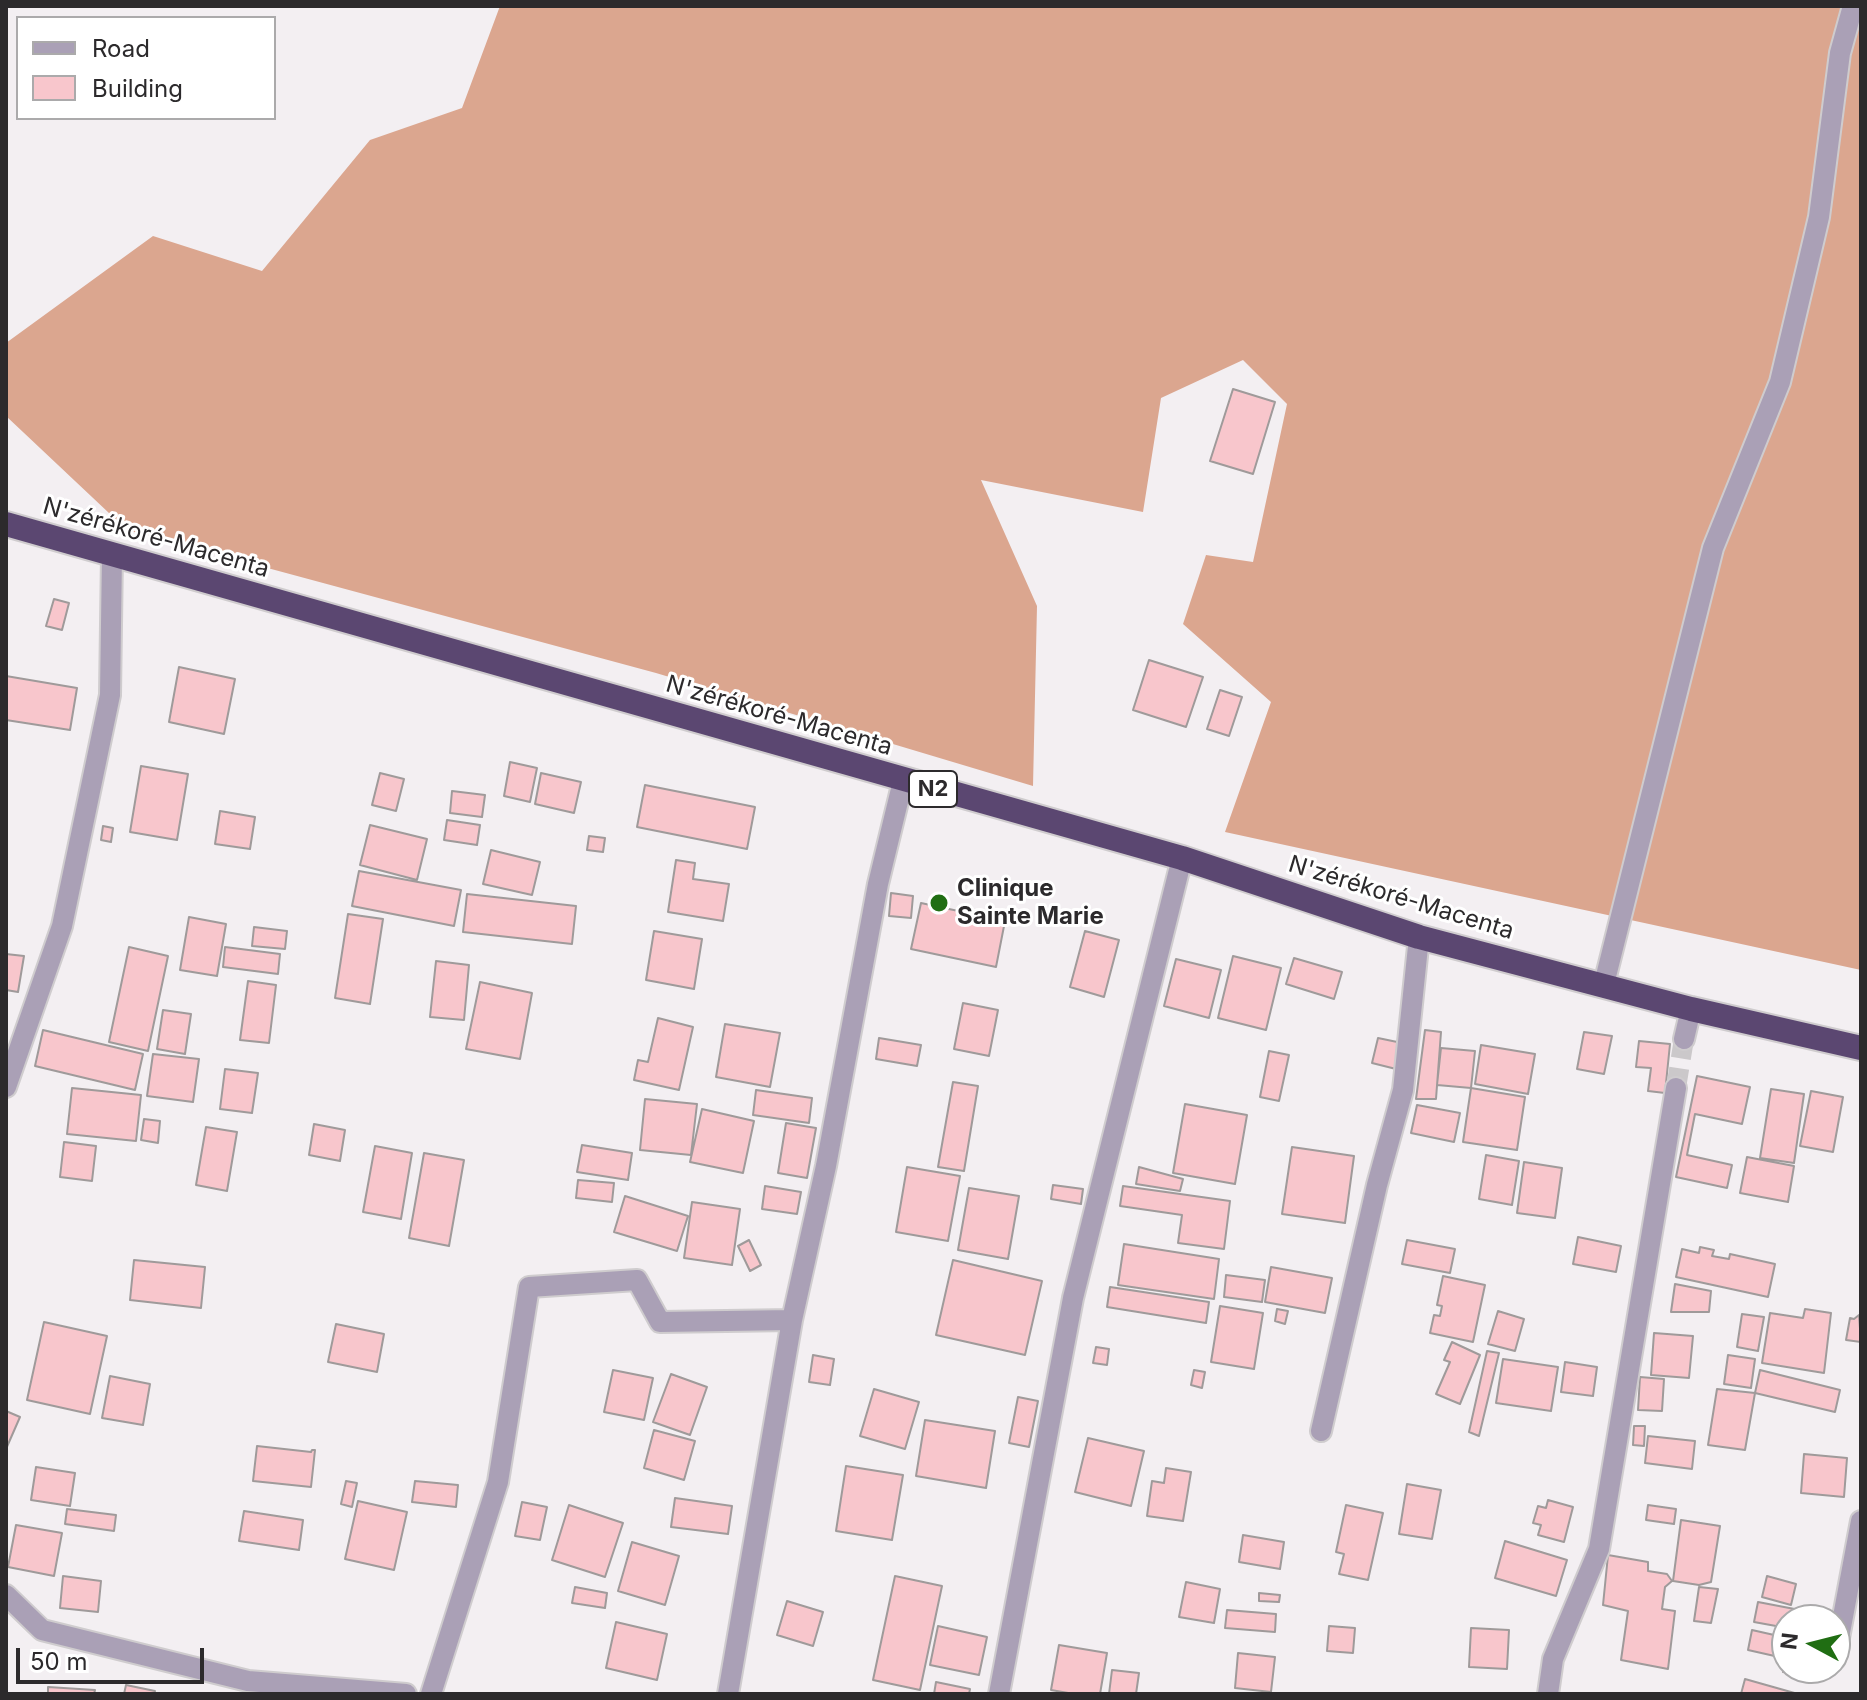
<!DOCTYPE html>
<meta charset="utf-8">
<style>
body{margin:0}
#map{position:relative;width:1867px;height:1700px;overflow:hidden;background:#f3eff2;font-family:Inter,sans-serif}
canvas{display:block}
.frame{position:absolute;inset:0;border:8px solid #2c2a2c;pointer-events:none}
.legend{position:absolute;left:16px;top:16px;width:260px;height:104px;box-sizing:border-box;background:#fff;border:2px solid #abaaab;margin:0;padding:10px 14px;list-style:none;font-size:24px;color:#2c2a2c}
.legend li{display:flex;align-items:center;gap:16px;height:40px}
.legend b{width:40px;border:2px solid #abaaab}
.north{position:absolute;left:1771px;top:1604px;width:80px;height:80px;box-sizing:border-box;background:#fff;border:2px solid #abaaab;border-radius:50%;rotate:277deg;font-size:22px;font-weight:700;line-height:32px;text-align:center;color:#2c2a2c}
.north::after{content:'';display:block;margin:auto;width:28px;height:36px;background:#206e13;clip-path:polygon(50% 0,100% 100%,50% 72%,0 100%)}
.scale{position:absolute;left:16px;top:1648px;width:188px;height:36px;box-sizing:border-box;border:4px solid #2c2a2c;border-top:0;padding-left:10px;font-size:24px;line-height:28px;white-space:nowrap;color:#2c2a2c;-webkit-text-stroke:6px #fff;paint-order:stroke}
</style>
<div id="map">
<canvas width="1867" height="1700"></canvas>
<div class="frame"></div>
<ul class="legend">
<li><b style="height:10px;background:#aaa0b6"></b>Road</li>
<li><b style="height:22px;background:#f8c6cc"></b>Building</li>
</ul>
<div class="north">N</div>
<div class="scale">50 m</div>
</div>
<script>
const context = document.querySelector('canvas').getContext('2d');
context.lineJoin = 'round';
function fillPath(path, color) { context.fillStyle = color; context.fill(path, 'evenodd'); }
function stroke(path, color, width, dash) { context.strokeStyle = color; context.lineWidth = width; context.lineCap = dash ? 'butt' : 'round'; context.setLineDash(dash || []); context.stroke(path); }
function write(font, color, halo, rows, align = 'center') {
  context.font = font + ' Inter,sans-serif'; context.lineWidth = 6; context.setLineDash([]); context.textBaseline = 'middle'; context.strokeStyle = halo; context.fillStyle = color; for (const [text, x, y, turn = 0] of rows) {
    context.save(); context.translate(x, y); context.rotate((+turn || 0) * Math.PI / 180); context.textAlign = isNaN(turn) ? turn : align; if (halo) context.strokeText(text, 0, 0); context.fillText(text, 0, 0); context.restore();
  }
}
fillPath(new Path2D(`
 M500,6h1361v964l-636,-138 46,-130 -88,-78 23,-69 47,7 34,-158 -44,-44 -82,38 -18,114 -162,-32 56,126 -4,180 -377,-113 -529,-143 -121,-114v-73l147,-107 109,35 108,-131 92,-32z`), '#dba68f');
const building = new Path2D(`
 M1233,389l42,13 -22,72 -43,-13z
 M54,599l15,4 -7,27 -16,-4z
 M1149,660l54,17 -17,50 -53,-17z
 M179,667l56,12 -11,55 -55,-12z
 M6,676l71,12 -7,42 -64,-10z
 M1220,690l22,7 -13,39 -22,-7z
 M510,762l27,6 -7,34 -26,-6z
 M141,766l47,8 -11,66 -47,-8z
 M380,773l24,6 -8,32 -24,-6z
 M541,773l40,9 -7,31 -39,-9z
 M645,785l110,22 -8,42 -110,-22z
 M452,791l33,4 -3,22 -32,-4z
 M220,811l35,6 -5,32 -35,-5z
 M447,820l33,5 -3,20 -33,-5z
 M370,825l57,14 -10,41 -57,-15z
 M103,826l10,2 -2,14 -10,-2z
 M589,836l16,2 -2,14 -16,-2z
 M491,850l49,12 -8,33 -49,-11z
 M676,860l19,3 -2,16 36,5 -6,37 -55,-9z
 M359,871l102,19 -7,36 -102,-20z
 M891,893l22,3 -2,22 -22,-2z
 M467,894l109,12 -4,38 -109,-12z
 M921,903l84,18 -9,46 -85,-18z
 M348,914l35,5 -13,85 -35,-6z
 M189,917l37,7 -9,52 -37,-6z
 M254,927l33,4 -2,18 -33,-3z
 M654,931l48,8 -8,50 -48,-9z
 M1085,931l34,9 -15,57 -34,-10z
 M129,947l39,9 -20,95 -39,-9z
 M225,947l55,7 -2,20 -55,-7z
 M6,954l18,2 -6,36 -12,-2z
 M1233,956l48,12 -15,62 -48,-12z
 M1294,958l48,14 -8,27 -48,-15z
 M1176,959l45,11 -12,48 -45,-12z
 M436,961l33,4 -5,55 -34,-3z
 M248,981l28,4 -7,58 -29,-3z
 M480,982l52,11 -12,66 -54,-10z
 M963,1003l35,7 -9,46 -35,-7z
 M163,1010l28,4 -6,40 -28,-5z
 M658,1018l35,9 -14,63 -45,-10 4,-20 10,2z
 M725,1024l55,9 -10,54 -54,-10z
 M43,1030l100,24 -8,36 -100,-24z
 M1425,1030l16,2 -5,67h-20z
 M1584,1032l28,4 -8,38 -27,-5z
 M879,1038l42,7 -4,21 -41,-7z
 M1378,1038l24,5 -6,26 -24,-6z
 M1639,1041l31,3 -5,49 -17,-2 3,-23 -15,-1z
 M1481,1045l54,9 -7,40 -53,-10z
 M1441,1048l34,3 -4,37 -34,-3z
 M1269,1051l20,4 -10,46 -19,-4z
 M153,1054l46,5 -6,43 -46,-6z
 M225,1069l33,4 -6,40 -32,-4z
 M1697,1076l53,11 -8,37 -47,-10 -8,41 45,10 -5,23 -51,-11z
 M953,1082l25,4 -14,85 -26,-4z
 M72,1088l69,7 -5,46 -69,-7z
 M1471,1088l54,9 -8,53 -54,-8z
 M1771,1089l33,5 -10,69 -34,-5z
 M756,1090l56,8 -3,25 -56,-8z
 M1811,1091l32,6 -10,55 -33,-6z
 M645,1099l52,5 -6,51 -51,-5z
 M1185,1104l62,11 -12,69 -62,-11z
 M1417,1105l43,8 -6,29 -43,-9z
 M702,1109l52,12 -11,52 -53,-11z
 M144,1119l16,2 -2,22 -17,-3z
 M786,1123l30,5 -9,50 -29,-5z
 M314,1124l31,6 -5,31 -31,-6z
 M206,1127l31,5 -10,59 -31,-6z
 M64,1142l32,4 -4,35 -32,-4z
 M582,1145l50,8 -4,27 -51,-8z
 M375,1146l37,7 -11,66 -38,-7z
 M1292,1147l62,9 -9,67 -63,-9z
 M424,1153l40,7 -15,86 -40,-8z
 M1486,1155l33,6 -7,44 -33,-6z
 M1747,1157l47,9 -6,36 -48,-9z
 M1524,1162l38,6 -7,50 -38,-5z
 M907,1167l53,9 -12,65 -52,-9z
 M1139,1167l44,12 -3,12 -44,-7z
 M578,1180l36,3 -2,19 -36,-4z
 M1053,1185l30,4 -2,15 -30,-5z
 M765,1186l36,6 -4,22 -35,-5z
 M1123,1186l107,15 -6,48 -46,-6 4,-28 -62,-9z
 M969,1188l50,8 -11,63 -50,-9z
 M625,1196l63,20 -11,35 -63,-19z
 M692,1202l48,7 -8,56 -48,-7z
 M1578,1237l43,9 -5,26 -43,-8z
 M749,1240l12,25 -11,6 -12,-25z
 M1407,1240l48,9 -5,24 -48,-9z
 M1124,1244l95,15 -5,40 -96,-14z
 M1700,1247l14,3 -2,6 17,3 1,-5 45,10 -7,33 -92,-20 6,-28 17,4z
 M134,1260l71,7 -4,41 -71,-8z
 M953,1260l89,21 -17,74 -89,-20z
 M1271,1267l61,11 -7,35 -60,-11z
 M1226,1275l39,5 -3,22 -38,-5z
 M1443,1276l42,9 -12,57 -43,-9 4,-18 6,1 2,-10 -5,-1z
 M1675,1284l36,7 -2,21h-38z
 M1110,1287l99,15 -3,21 -99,-16z
 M1220,1306l43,7 -9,56 -43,-7z
 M1277,1309l11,2 -3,13 -10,-3z
 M1805,1309l26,4 -7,60 -62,-10 8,-50 33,5z
 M1498,1311l26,8 -9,32 -27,-7z
 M1742,1314l22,3 -6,34 -21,-4z
 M1859,1315l2,27 -15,-2 4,-22 4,1z
 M44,1322l63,14 -17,78 -63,-14z
 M336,1324l48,10 -7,38 -49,-10z
 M1654,1333l39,3 -4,42 -38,-3z
 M1452,1342l28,13 -20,49 -24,-10 14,-32 -6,-2z
 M1096,1347l13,2 -2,16 -14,-2z
 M1487,1351l12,2 -20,83 -10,-4z
 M813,1355l21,4 -4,26 -21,-3z
 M1728,1355l27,4 -4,29 -27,-4z
 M1503,1359l55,8 -7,44 -55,-8z
 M1565,1362l32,5 -4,29 -32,-4z
 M613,1370l40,8 -9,42 -40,-8z
 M1194,1370l11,2 -3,16 -11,-3z
 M1760,1370l80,20 -5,22 -80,-19z
 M671,1374l36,13 -17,48 -37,-13z
 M110,1376l40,8 -7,41 -41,-7z
 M1640,1377l24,2 -2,32 -24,-1z
 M874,1389l45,13 -14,47 -45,-13z
 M1717,1389l38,4 -10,57 -37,-5z
 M1018,1397l20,4 -9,46 -20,-4z
 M6,1411l14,6 -14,32z
 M925,1420l70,11 -9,57 -70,-12z
 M1634,1426h11l-1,20 -11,-1z
 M654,1430l41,11 -11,39 -40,-12z
 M1648,1436l47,5 -3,28 -47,-6z
 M1088,1438l56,13 -13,55 -56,-14z
 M257,1446l54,6 1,-2h3l-4,37 -58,-6z
 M1804,1454l43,4 -3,39 -43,-4z
 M846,1466l57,9 -11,65 -56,-9z
 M36,1467l39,6 -5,33 -39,-6z
 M1166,1468l25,4 -8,49 -36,-5 5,-35 12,2z
 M346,1481l11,2 -5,24 -11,-3z
 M415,1481l43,4 -2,22 -44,-5z
 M1407,1484l34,6 -9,49 -33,-5z
 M675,1498l57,8 -4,28 -57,-7z
 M1548,1500l25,7 -9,35 -26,-7 3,-10 -8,-2 5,-17 8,2z
 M358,1501l49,11 -13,58 -49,-11z
 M522,1502l25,5 -7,33 -25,-4z
 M569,1505l54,18 -18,54 -53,-17z
 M1346,1505l37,8 -15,67 -29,-6 5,-20 -8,-2z
 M1648,1505l28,4 -2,15 -28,-4z
 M67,1509l49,6 -2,16 -49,-7z
 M244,1511l59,9 -4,30 -60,-9z
 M1681,1520l39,6 -9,56 -12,3 -26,-4z
 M16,1525l46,8 -8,43 -46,-9z
 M1243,1535l41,7 -4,27 -41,-7z
 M1505,1541l62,19 -11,36 -61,-18z
 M632,1542l47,14 -14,49 -47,-14z
 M1608,1555l40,7v9l19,3 5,7 -7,6 -3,22 13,2 -7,58 -47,-9 7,-49 -25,-6z
 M63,1576l38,5 -3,31 -38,-4z
 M895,1576l47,10 -22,104 -47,-10z
 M1767,1576l29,8 -5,21 -29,-8z
 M1186,1582l34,7 -6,34 -35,-6z
 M575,1587l32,6 -2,15 -33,-5z
 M1699,1587l19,2 -7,34 -17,-2z
 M1259,1593l21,2 -1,7 -20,-1z
 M787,1601l36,11 -10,34 -36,-11z
 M1758,1602l47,9 -2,9h-16v8l-33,-6z
 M1227,1610l49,4 -1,18 -50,-4z
 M616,1622l51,12 -10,46 -51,-12z
 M938,1626l49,11 -8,38 -49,-10z
 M1329,1626l26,2 -2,25 -26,-2z
 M1471,1628l38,2 -2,39 -38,-2z
 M1752,1630l31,7 -4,20 -31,-7z
 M1787,1640v28h35l-1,9 -38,-5z
 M1059,1645l48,8 -7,41h-26l-23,-4z
 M1238,1653l37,4 -4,35 -36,-4z
 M1112,1670l27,3 -3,21h-27z
 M1745,1679l53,15h-57z
 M936,1682l34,7 -1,5h-35z
 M126,1685l29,6 -1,3h-30z
 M48,1687l47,3 -1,4h-46z`);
fillPath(building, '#f8c6cc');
stroke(building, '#9f9a9a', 2);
stroke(new Path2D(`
 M1676,1088l8,-49`), '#cbc8ca', 20, [20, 10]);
const street = new Path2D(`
 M1604,984l109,-436 67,-166 39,-165 21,-164 13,-47
 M1684,1039l7,-30
 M6,1087l56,-161 48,-231 2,-141
 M1321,1431l56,-246 26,-95 16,-153
 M6,1595l36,35 206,51 158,13
 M1835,1659l26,-138
 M431,1694l67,-212 31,-195 108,-7 23,42 132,-2
 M728,1694l64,-374 34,-154 52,-282 25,-103
 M999,1694l74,-396 109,-440
 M1548,1694l5,-35 46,-110 77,-461`);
const highway = new Path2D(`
 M6,524l1176,334 237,79 272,72 170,39`);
stroke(street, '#cfccce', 24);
stroke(highway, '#cfccce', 28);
stroke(street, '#aaa0b6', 20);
stroke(highway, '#5b4771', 24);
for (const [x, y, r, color] of [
 [939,903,10,"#206e13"]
]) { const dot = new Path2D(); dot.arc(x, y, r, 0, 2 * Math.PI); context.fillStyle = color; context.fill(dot); stroke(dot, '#fff', 3); }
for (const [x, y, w] of [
 [933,789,48]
]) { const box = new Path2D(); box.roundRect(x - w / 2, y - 18, w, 36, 6); context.fillStyle = '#fff'; context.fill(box); stroke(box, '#2c2a2c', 2); }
write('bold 22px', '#2c2a2c', null, [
 ["N2",933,789]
]);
write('24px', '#2c2a2c', '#fff', [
 ["N'zérékoré-Macenta",156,538,16],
 ["N'zérékoré-Macenta",779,716,16],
 ["N'zérékoré-Macenta",1401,898,17]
]);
write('bold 24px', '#2c2a2c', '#fff', [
 ["Clinique",957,889],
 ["Sainte Marie",957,917]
], 'left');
</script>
